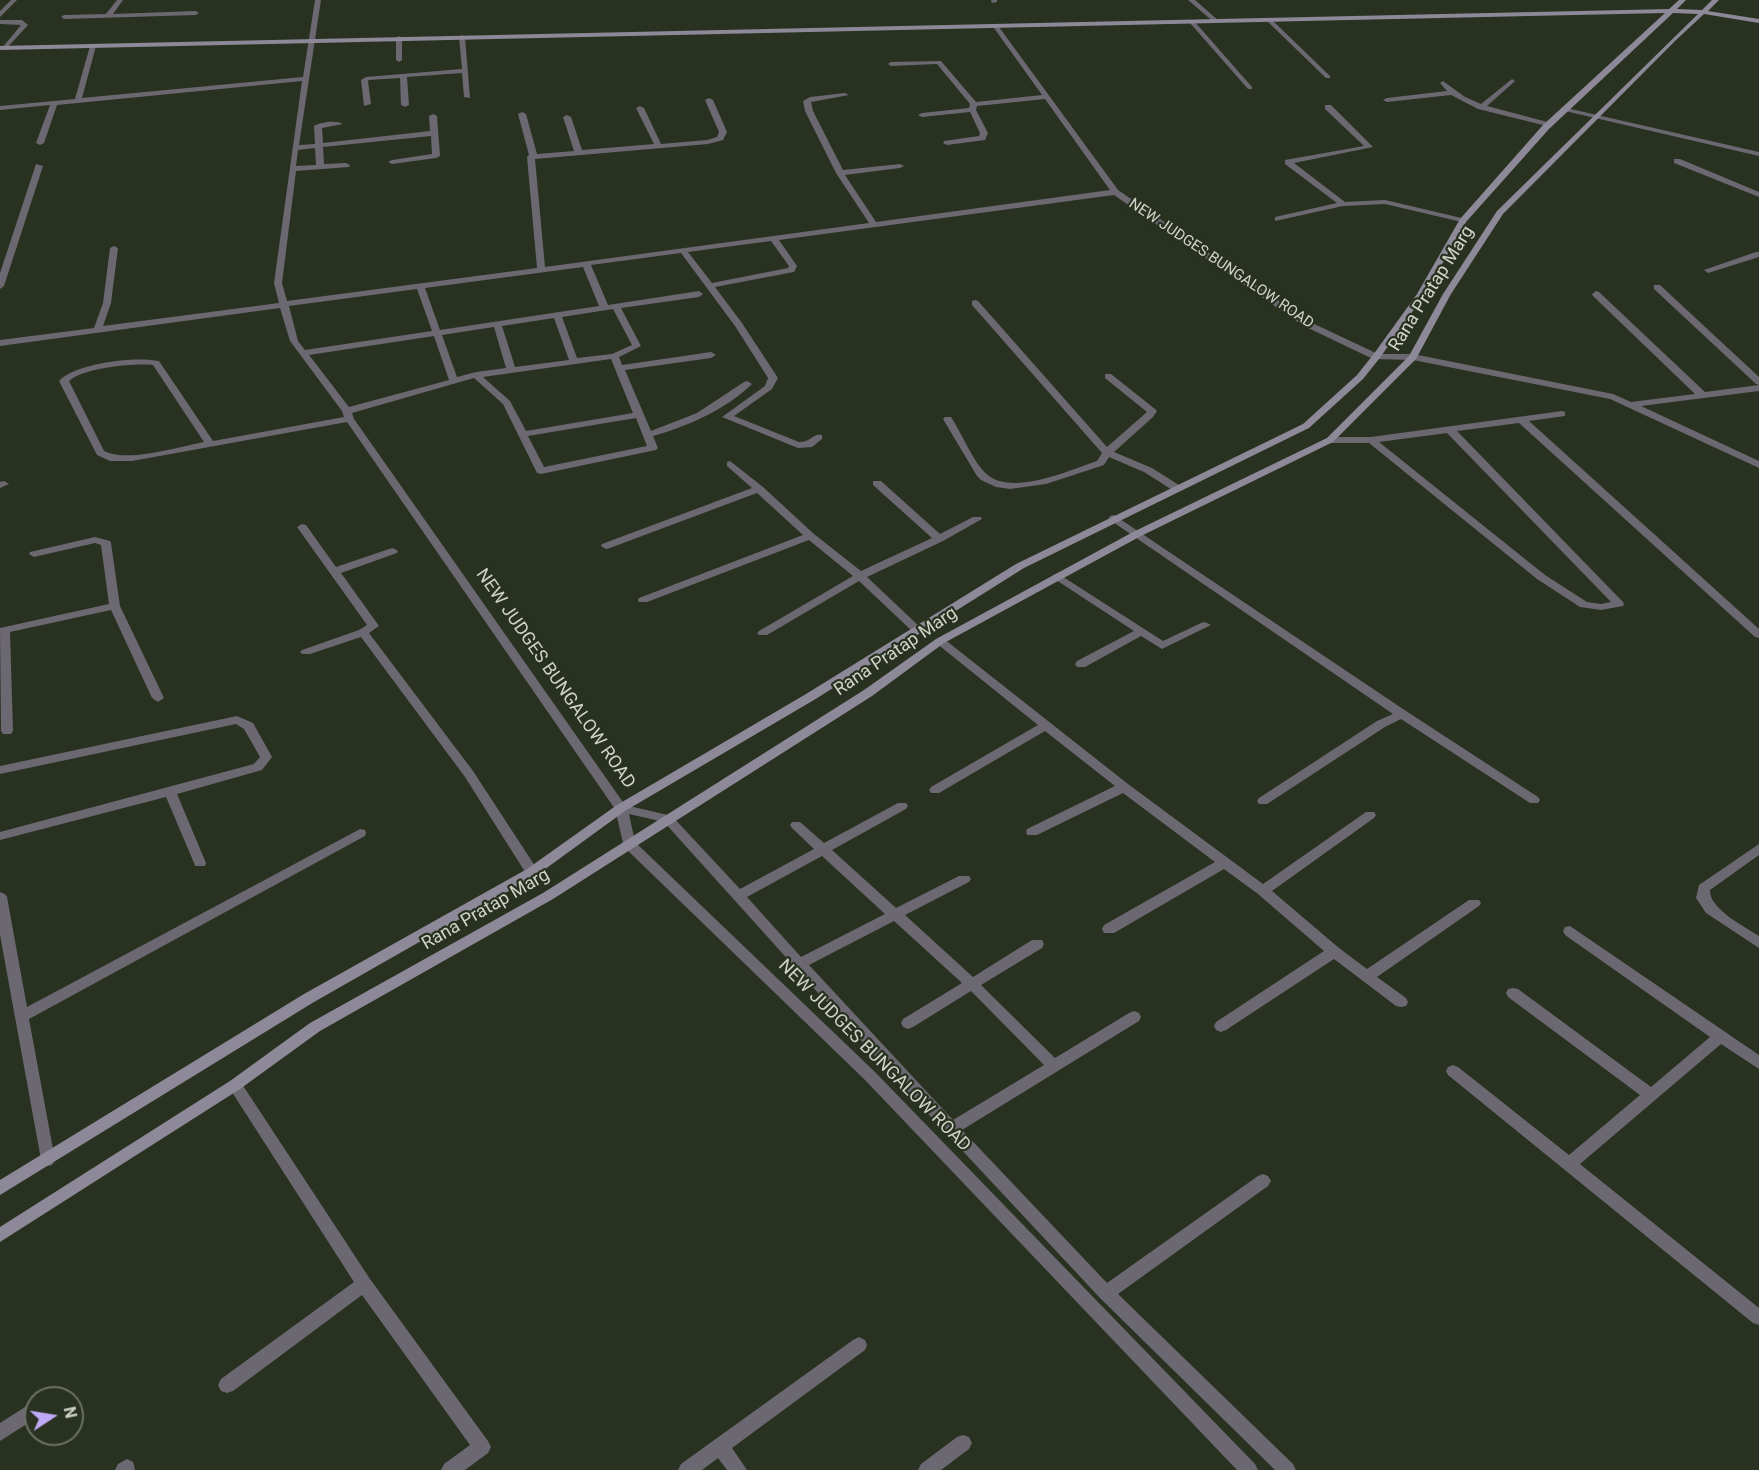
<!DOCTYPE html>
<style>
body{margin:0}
#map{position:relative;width:1759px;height:1470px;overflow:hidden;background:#293120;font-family:Roboto,sans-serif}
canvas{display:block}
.north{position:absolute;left:24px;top:1386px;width:60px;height:60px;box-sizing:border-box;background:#293120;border:2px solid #6b7264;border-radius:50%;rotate:78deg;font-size:16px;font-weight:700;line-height:24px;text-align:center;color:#cfd4c9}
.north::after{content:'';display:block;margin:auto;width:21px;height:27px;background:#bfa8f4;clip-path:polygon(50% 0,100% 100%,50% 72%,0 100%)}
</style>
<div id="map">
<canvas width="1759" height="1470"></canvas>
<div class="north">N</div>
</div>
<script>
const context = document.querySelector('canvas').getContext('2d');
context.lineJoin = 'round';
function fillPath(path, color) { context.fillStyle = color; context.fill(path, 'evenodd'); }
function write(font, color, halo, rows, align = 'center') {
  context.font = font + ' Roboto,sans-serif'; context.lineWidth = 4.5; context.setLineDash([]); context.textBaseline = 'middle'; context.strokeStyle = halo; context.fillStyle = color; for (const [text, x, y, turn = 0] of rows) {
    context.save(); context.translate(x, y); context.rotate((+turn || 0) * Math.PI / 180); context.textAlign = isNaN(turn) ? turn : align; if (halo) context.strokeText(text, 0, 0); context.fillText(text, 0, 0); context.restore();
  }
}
fillPath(new Path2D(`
 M11,0h6l-17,17v-6z
 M117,0h6l-10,14 83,-3 3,2 -3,2 -132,4 -3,-2 3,-2 42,-1z
 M315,0h6l-22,145 16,-1 -1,-18c7,-4 22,-6 29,-2l-21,4 1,15 107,-12 -1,-15 4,-2 4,2 3,40 -4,2 -44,6 -4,-2 4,-2 40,-6 -1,-18 -108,11 1,17 22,-1 4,2 -1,2 -53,4 -14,112 5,18 250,-33 -10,-111 2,-2 -11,-41 4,-2 4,2 11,40 37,-3 -11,-34 4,-2 4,2 11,33 72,-6 -18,-36 4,-2 4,2 17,36 46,-4 10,-3 2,-5 -14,-32 4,-2 4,2 14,32 -4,8 -15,4 -173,15 10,108 324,-44 -33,-50 -31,-62 -2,-10 7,-4 35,-4 4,2 -38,7 2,9 30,59 57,-6 4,2 -4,2 -55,7 31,47 234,-32 -65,-91 -68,7 -1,4 12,23 -3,7 -38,5 -4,-2 1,-2 35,-5 1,-3 -10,-21 -48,5 -4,-2 4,-2 47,-5 1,-4 -33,-40 -46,2 -3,-2 3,-2 50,-1 35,41 66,-7 -48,-67 3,-2 2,1 119,163 190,131 70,33h35l200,40 18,8 64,-8 -102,-98 -1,-2 4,-3 3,1 106,100 54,-7v6l-118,15 118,55v7l-149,-69 -197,-39 -40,-1 -71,-34 -188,-130 -335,45 18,26 -3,6 -79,15 27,36 36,55 -6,11 -38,27 65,26c12,0 14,-9 23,-7v4l-10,8 -14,1 -76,-31 43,-31 3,-8 -33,-52 -54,-73 -90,12 17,40 91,-14 4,3 -4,3 -78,11 20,38 -22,11 3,8 89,-13 5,3 -5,3 -86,12 26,61 46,-18 47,-31 3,-1 5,3c-25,25 -66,43 -99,52l5,12 -2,2 -115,24 -4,-1 -34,-69 -29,-26 -122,35 2,6 271,386 47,11 68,73 74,-40 -22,-21 -2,-3 2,-3h8l24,21 74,-40h8l2,3 -2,3 -74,41 64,58 63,-32h10l2,3 -2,3 -64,33 68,62 59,-37h10l2,4 -2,4 -61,37 74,73 74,-45 5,-2 5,2 2,4 -2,4 -177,109 145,153 151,-107 5,-2 5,2 3,5 -3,5 -150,108 175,170 3,6h-21l-175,-172 -198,-212 -238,-264 -35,-8 6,28 240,230 380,392 3,6h-21l-372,-390 -241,-233 -9,-38 -268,-387 -215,39h-22l-13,-6 -38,-74c16,-18 77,-25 100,-20l54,80 131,-24 -2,-6 -52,-70 -10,-33 -280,38v-6l94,-12 9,-25 7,-55 4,-2 4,2 -7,55 -8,23 176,-23 -5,-20 28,-202 -245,24 -13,38 -4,2 -4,-2 14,-38 -50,5v-4l75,-7 15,-53 3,-2 3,2 -14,52 221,-21zM315,148l1,17 -20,1 2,-16zM771,241l18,25 -1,2 -76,15 -24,-31zM583,267l16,39 -159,24 -15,-42zM417,289l15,42 -127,19 -7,-9 -9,-35zM613,309l19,36 -20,9 -35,4 -15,-41zM554,318l15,42 -54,7 -13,-41zM494,327l12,41 -30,4 -19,5 -15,-42zM434,336l15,44 -100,27 -40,-52zM611,359l22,54 -107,18 -16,-30 -27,-24zM153,365l51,77c-26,5 -77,21 -100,9l-35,-70c14,-13 65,-18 84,-16zM636,418l11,28 -103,21 -16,-31zM822,856l63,58 -84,43 -54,-60zM894,921l68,62 -59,36 -2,4 2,4 5,2 5,-2 58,-36 73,74 -91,55 -144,-155z
 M991,0h6v2l-5,1z
 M1188,0h7l24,21v2h-4z
 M1267,19h4l59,57v2h-4l-59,-57z
 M0,20h22l6,5 -23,25 -3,-2 19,-23 -21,-1z
 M1190,21h4l58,66v2h-4l-58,-66z
 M462,35l3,2 5,61 -6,-1 -2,-24 -55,4 2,28 -4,2 -4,-2 -1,-27 -31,2 -1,1 3,23 -7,2 -3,-26 5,-3 96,-8 -3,-32z
 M399,36l3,2v22l-3,2 -3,-2v-22z
 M1512,79l3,2 -1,1 -27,24 64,17v4l-73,-18 -27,-14 -64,7 -4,-2 4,-2 60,-7 -7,-8 3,-2 22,16 16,7z
 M1325,105h6l42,42 -79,16 51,39 40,-2 81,19v4l-81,-19 -42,2 -68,15v-4l62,-14 -52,-39v-4l79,-14 -39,-37z
 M1562,107l197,45v4l-194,-45h-3z
 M1674,159h6l79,33v5l-85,-34z
 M36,164l7,2 -39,120 -4,3v-16z
 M1756,252h3v5l-51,16 -4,-3z
 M1654,285h6l99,92v8l-3,-1 -102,-95z
 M975,300l3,1 129,146 40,-35 -42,-34v-4h6l44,35 2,2 -4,6 -39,35 38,16 30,19v4h-8l-30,-19 -35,-15 -5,8 -58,19 -36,5 -14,-2 -15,-7 -4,-4 -34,-57 2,-2h6c11,16 23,48 38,59 26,19 81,-6 108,-15l5,-8 -130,-148v-4z
 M1562,411l3,1v4l-36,5 230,208v9l-4,-1 -236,-214 -62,8 166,171 1,2 -1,2 -22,4 -21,-3 -43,-28 -168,-136h-39l-5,-3 5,-3h41zM1447,433l164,169 -10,2 -14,-2 -42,-27 -166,-133z
 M730,461l33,26 51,47 47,37 71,-33 -59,-53v-4h8l59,53 33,-17h8l1,2 -39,22 -76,36 53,50 2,2 -2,2h-8l-53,-50 -92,54h-8l-2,-2 2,-2 94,-55 -44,-36 -162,62h-8l-1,-2 1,-2 164,-63 -46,-42 -147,55 -4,1 -5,-3 1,-2 150,-56 -25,-22v-4z
 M4,481l5,3 -9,4v-6z
 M1114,515l292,196 132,86 2,3 -2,3h-8l-129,-84 -16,8 -118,77h-8l-2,-3 2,-3 118,-77 16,-7 -283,-194 -1,-2 1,-2z
 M302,524l4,1 30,42 53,-18 4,-1 5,3 -1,2 -56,20 38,53 -10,7 104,138 64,98 2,3 -2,3h-10l-62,-98 -104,-140 -51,17h-8l-2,-2 2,-2 57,-20 8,-5 -70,-98z
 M95,537l15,4 1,2 9,63 44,92 -6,4 -6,-4 -41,-88 -101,22 3,99 -2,3h-8l-2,-3 -1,-103 109,-24 -8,-59 -6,-2 -61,14 -5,-3 1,-2z
 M1057,573l106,68 38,-18 4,-1 6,3 -49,24 -21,-13 -56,31h-8l-2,-3 2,-3 57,-30 -81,-53 -1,-2z
 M940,638l4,1 184,145 135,100 103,-72h8l2,3 -2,3 -102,73 67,57 28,21 102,-69h10l2,3 -2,3 -102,71 29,21 2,4 -2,4 -5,1 -5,-1 -62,-47 -108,71 -5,2 -5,-2 -2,-4 2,-4 108,-71 -66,-57 -34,-25 -110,64h-10l-2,-4 2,-4 111,-63 -92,-69 -86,42h-10l-1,-3 1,-3 88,-43 -70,-55 -106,62h-8l-2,-3 2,-3 107,-62 -102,-82 -2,-2z
 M237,716l16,7 19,34 -10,13 -85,24 29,69 -1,3h-10l-1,-3 -28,-66 -166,43v-8l254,-68 6,-7 -16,-28 -8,-5 -236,50v-8z
 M360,829l5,1 1,3 -1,3 -336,183 26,141 -3,5 -5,1 -5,-1 -42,-230v-43l5,2 2,3 20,110z
 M1759,844v11l-49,35c-1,19 34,36 49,46v12l-53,-35 -10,-15 3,-13z
 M1570,926l189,129v14l-38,-25 -141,120 179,144v17l-6,-2 -305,-248 -2,-4 2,-4 5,-2 5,2 111,88 71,-60 -132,-98 -2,-4 2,-4 5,-1 5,1 133,98 59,-50 -145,-102 -2,-4 2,-4z
 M235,1079l5,2 130,198 118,162 3,6 -3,6 -23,17h-24l3,-6 26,-19 -108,-150 -129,96 -6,2 -6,-2 -3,-6 3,-6 133,-97 -124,-193 -2,-4 2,-4z
 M859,1337l6,3 2,5 -2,5 -133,98 15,22h-20l-9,-12 -16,12h-24l3,-6 172,-124z
 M36,1400v18l-36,23v-18z
 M963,1435l6,2 3,6 -3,6 -28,21h-23l3,-6 36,-27z
 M127,1459l6,3 2,8h-20l3,-6z`), '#6b6871');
fillPath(new Path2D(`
 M1679,0h7l-9,9 25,1 10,-10h7l-11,11 51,8v4l-55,-9 -29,27 -172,173 -52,80 -35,65 -83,83 -192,94 -197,107 -72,53 -319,203 -233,132 -80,58 -240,153v-15l230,-146 80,-58 233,-130 321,-203 72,-51 197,-107 194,-94 82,-82 34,-62 54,-83 201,-197 -25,-1 -124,116 -83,93 -41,72 -46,65 -16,20 -54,49 -285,140 -210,132 -189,111 -88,64 -223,127 -314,193v-15l304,-186 223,-125 90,-64 189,-111 210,-130 287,-140 54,-49 16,-20 44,-61 43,-75 83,-94 122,-112 -1665,37v-4l1669,-37z`), '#8d8998');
write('15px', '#cfd4c9', '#293120', [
 ["NEW JUDGES BUNGALOW ROAD",1221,264,34]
]);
write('18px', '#cfd4c9', '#293120', [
 ["Rana Pratap Marg",1432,289,-58],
 ["Rana Pratap Marg",896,652,-34],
 ["NEW JUDGES BUNGALOW ROAD",555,679,55],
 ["Rana Pratap Marg",486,910,-30],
 ["NEW JUDGES BUNGALOW ROAD",874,1056,45]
]);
</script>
